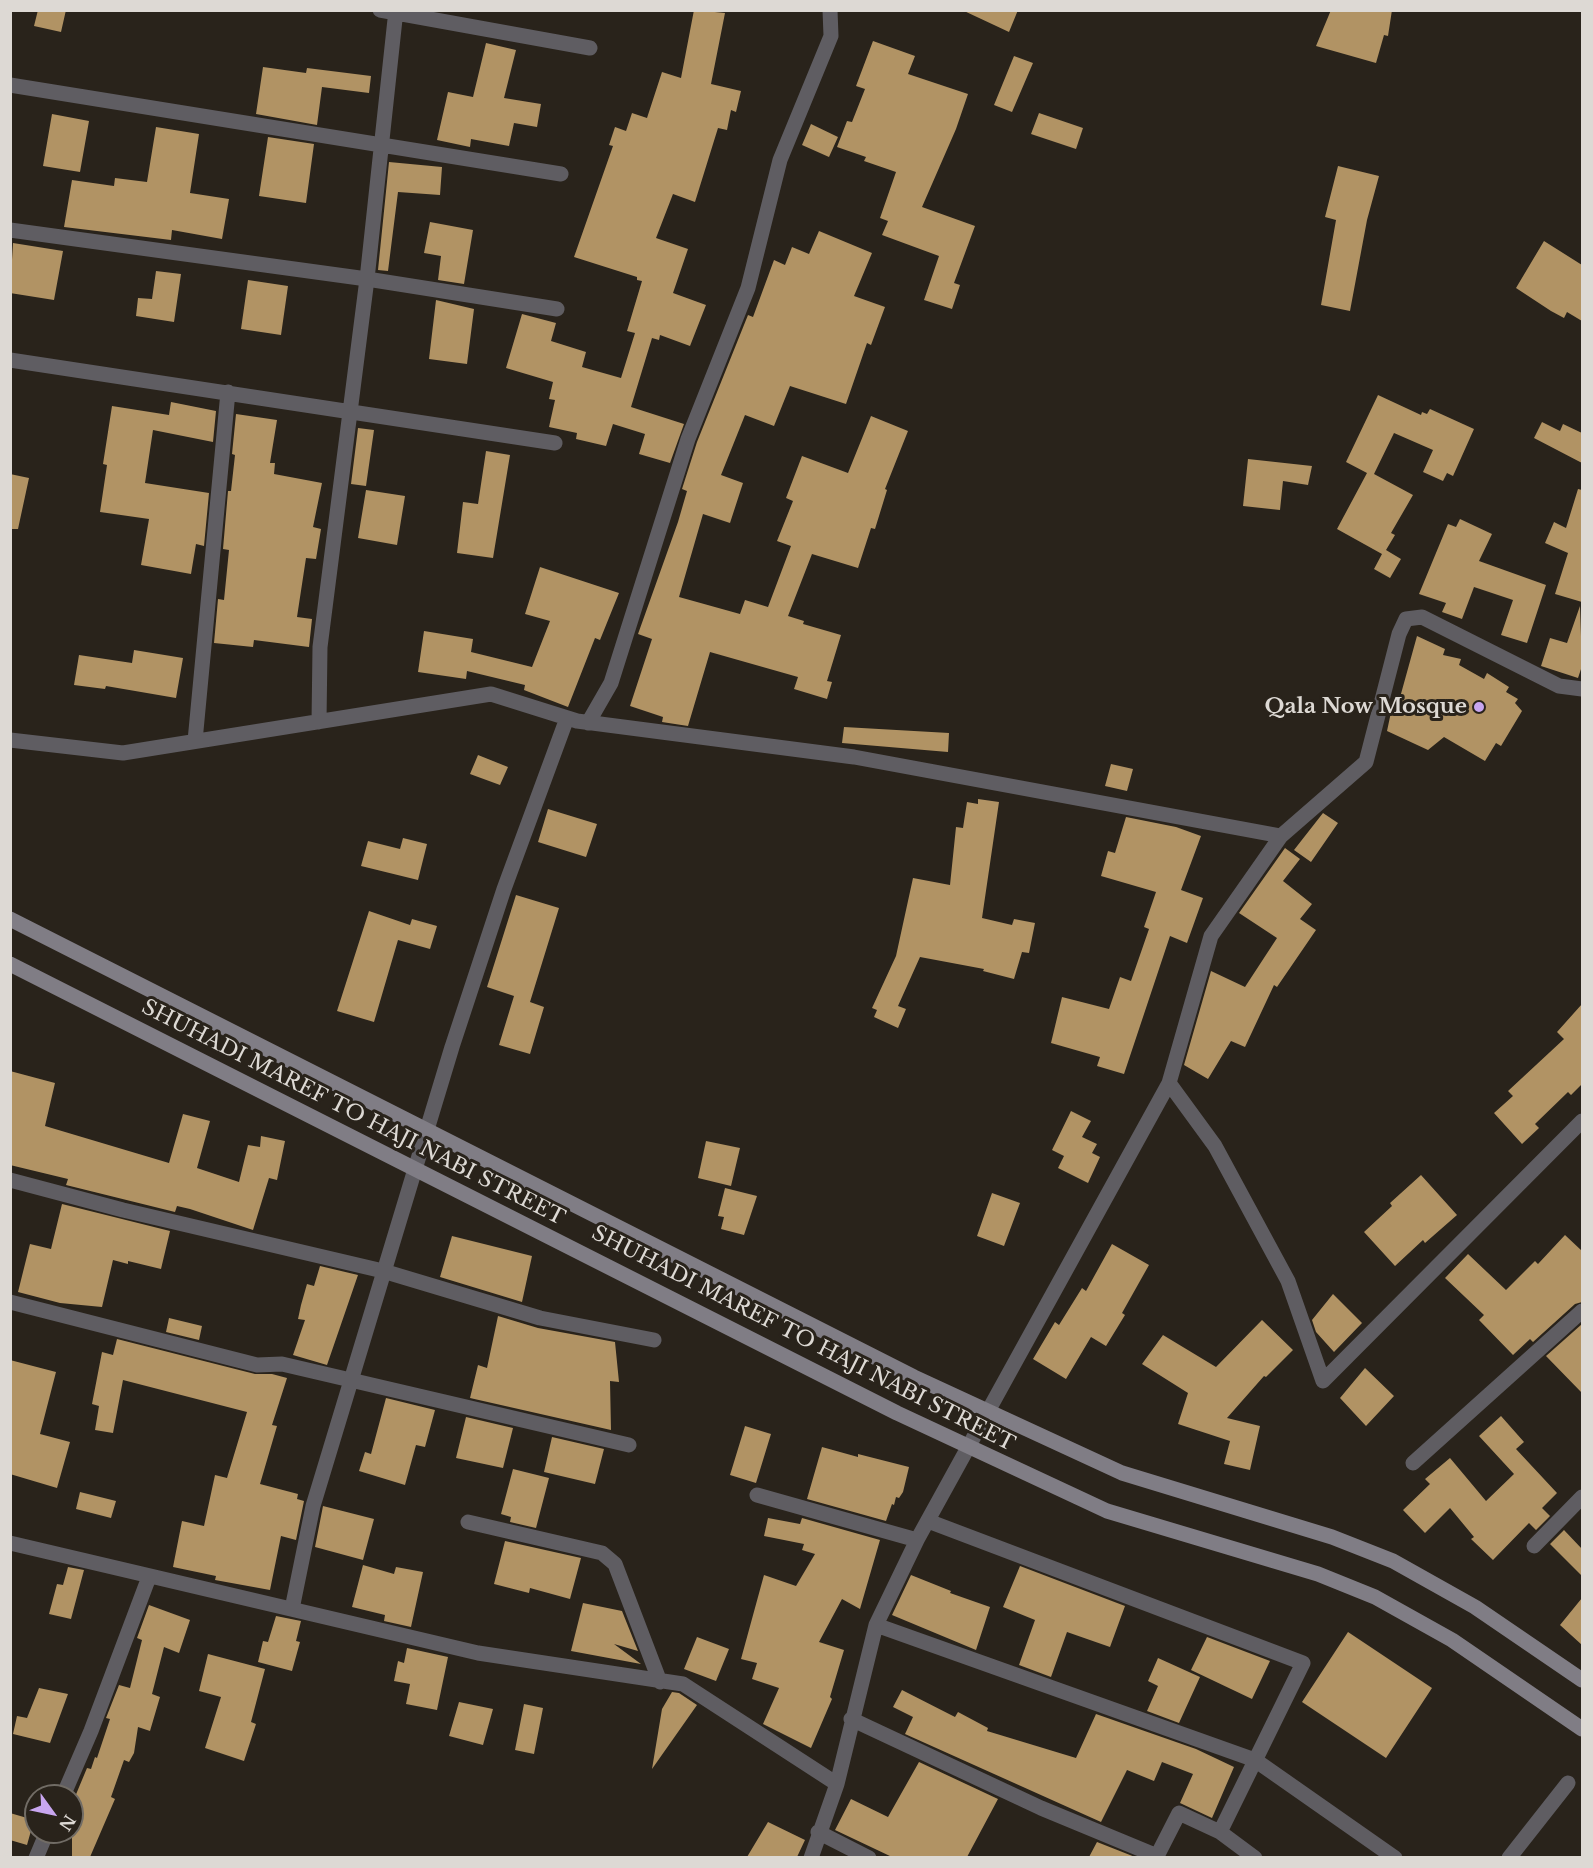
<!DOCTYPE html>
<style>
body{margin:0}
#map{position:relative;width:1593px;height:1868px;overflow:hidden;background:#29231b;font-family:"Libre Baskerville",serif}
canvas{display:block}
.frame{position:absolute;inset:0;border:12px solid #ddd9d4;pointer-events:none}
.north{position:absolute;left:24px;top:1784px;width:60px;height:60px;box-sizing:border-box;background:#29231b;border:2px solid #716c65;border-radius:50%;rotate:123deg;font-size:16px;font-weight:700;line-height:24px;text-align:center;color:#ddd9d4}
.north::after{content:'';display:block;margin:auto;width:21px;height:27px;background:#c8a6ef;clip-path:polygon(50% 0,100% 100%,50% 72%,0 100%)}
</style>
<div id="map">
<canvas width="1593" height="1868"></canvas>
<div class="frame"></div>
<div class="north">N</div>
</div>
<script>
const context = document.querySelector('canvas').getContext('2d');
context.lineJoin = 'round';
function fillPath(path, color) { context.fillStyle = color; context.fill(path, 'evenodd'); }
function stroke(path, color, width, dash) { context.strokeStyle = color; context.lineWidth = width; context.lineCap = dash ? 'butt' : 'round'; context.setLineDash(dash || []); context.stroke(path); }
function write(font, color, halo, rows, align = 'center') {
  context.font = font + ' "Libre Baskerville",serif'; context.lineWidth = 6; context.setLineDash([]); context.textBaseline = 'middle'; context.strokeStyle = halo; context.fillStyle = color; for (const [text, x, y, turn = 0] of rows) {
    context.save(); context.translate(x, y); context.rotate((+turn || 0) * Math.PI / 180); context.textAlign = isNaN(turn) ? turn : align; if (halo) context.strokeText(text, 0, 0); context.fillText(text, 0, 0); context.restore();
  }
}
fillPath(new Path2D(`
 M38,10h28l-5,22 -27,-6z
 M694,10l31,3 -14,71 30,7 -5,21 -5,-2 -4,20 -9,-2 -23,74 -22,-8 -17,44 32,11 -15,44 33,12 -16,41 -30,-11 -1,5 -7,-2 -21,69 53,17 -14,39 -31,-9 6,-20 -32,-10 -7,22 -30,-7 1,-6 -28,-6 6,-27 -6,-1 4,-17 -47,-14 16,-54 34,9 -5,18 35,11 -4,15 39,11 14,-45 -8,-2 15,-50 -5,-1v-3l-63,-20 39,-111 -4,-1 6,-18 11,4 6,-18 15,5 15,-46 19,6z
 M962,10h56l-9,22z
 M1331,10h61l-4,26 -4,-1 -8,28 -60,-17z
 M873,41l42,15 -7,18 60,20 -12,35 -34,78 53,19 -21,57 6,2 -8,24 -28,-9 15,-44 -57,-21 6,-14 -8,-3 16,-46 -32,-11 2,-4 -29,-10 10,-26 5,1 13,-33 -9,-3z
 M486,43l30,7 -12,48 37,6 -4,23 -23,-4 -5,23 -38,-7 -1,8 -33,-7 11,-48 25,5z
 M1014,56l19,7 -21,49 -18,-7z
 M263,67l43,6 1,-5 64,8 -2,17 -47,-6 -5,38 -61,-11z
 M1039,113l44,15 -7,21 -45,-15z
 M52,114l37,7 -9,51 -37,-6z
 M811,124l27,13 -9,20 -27,-12z
 M156,127l43,7 -9,59 39,6 -7,40 -50,-9 -1,10 -107,-13 8,-47 42,6 1,-8 32,4z
 M268,137l46,7 -8,59 -47,-7z
 M389,162l53,5 -2,28 -42,-3 -10,79 -10,-1z
 M1338,166l41,10 -12,44 -17,91 -29,-6 15,-85 -11,-3z
 M430,222l43,8 -9,54 -26,-4 3,-24 -17,-3z
 M819,231l53,22 -18,43 31,11 -14,38 -4,-2 -21,61 -56,-18 -16,40 -29,-11 -24,60 22,8 -13,40 -27,-9 -24,83 61,17 5,-14 23,7 23,-61 -14,-5 16,-40 -7,-3 16,-42 46,17 23,-57 37,15 -23,58 2,1 -12,39 -4,-1 -13,40 -46,-14 -24,62 16,5 -1,3 38,11 -14,46 5,1 -5,17 -33,-10 4,-12 -88,-25 -22,74 -26,-4 1,-5 -33,-11 22,-67 -14,-5 40,-112 9,-31 -5,-2 15,-47 51,-127 5,2 21,-57 11,5 7,-18 17,7z
 M1544,241l38,24v56l-15,-9 -3,6 -13,-7 -35,-23z
 M13,243l50,8 -9,49 -44,-7z
 M156,271l25,3 -7,48 -38,-6 2,-18 14,1z
 M248,280l40,6 -7,49 -40,-6z
 M436,300l38,9 -7,55 -38,-5z
 M1378,395l43,20 1,-3 5,2 3,-5 44,20 -21,47 -6,-3 -4,8 -20,-9 10,-22 -39,-17 -20,41 39,21 -22,38 4,2 -9,15 15,9 -11,19 -16,-9 8,-15 -45,-25 30,-56 -21,-11z
 M171,402l45,9 -3,31 -60,-12 -8,53 64,10 -5,53 -8,-2 -5,30 -50,-9 8,-46 -49,-7 7,-47 -4,-1 9,-58 57,9z
 M236,414l41,6 -7,43h5l-1,11 48,9 -9,44 8,2 -5,30 -10,-1 -9,59 15,2 -3,28 -55,-7 -1,7 -39,-4 4,-44 6,1 5,-50 -6,-1 5,-58h3l4,-36 -3,-1z
 M1542,422l18,9 3,-7 19,9v30l-48,-25z
 M358,428l16,2 -8,56 -15,-2z
 M486,451l24,4 -17,103 -36,-5 6,-51 15,2z
 M1248,459l64,7 -4,19 -25,-4 -3,29 -37,-4z
 M10,474l19,4 -11,51h-8z
 M1578,489l4,1v112l-27,-8 13,-41 -23,-10 9,-21 12,6z
 M366,490l39,6 -8,49 -39,-7z
 M1460,519l32,15 -13,27 67,24 -19,58 -26,-8 12,-35 -39,-13 -12,32 -20,-7 4,-9 -27,-9 29,-70 8,3z
 M540,567l79,26 -19,47 -5,-2 -27,69 -44,-17 1,-5 -58,-14 -1,8 -48,-7 6,-41 49,8 -2,13 61,15 18,-46 -25,-7z
 M1580,606l2,60 -4,12 -37,-12 9,-28 17,5z
 M1417,636l28,13 -2,6 18,4 -2,6 25,14 3,-6 22,14 -3,5 12,7 -3,4 7,8 -21,35 -5,-3 -11,18 -41,-24 -16,13 -41,-19 7,-33 5,3z
 M134,650l49,8 -7,40 -70,-12 -1,3 -31,-4 5,-30 53,8z
 M844,727l105,6 -1,19 -106,-9z
 M478,755l30,12 -8,18 -30,-11z
 M1111,764l22,5 -6,22 -22,-5z
 M978,799l21,3 -17,116 30,7 2,-6 21,4 -6,30 -7,-1 -8,27 -31,-8 1,-2 -64,-12 -22,49 8,3 -8,19 -24,-11 3,-7 -5,-2 24,-52 17,-78 37,7 6,-58 7,1 4,-26 11,2z
 M548,809l49,15 -11,33 -48,-15z
 M1323,813l15,10 -27,39 -17,-12z
 M1126,817l50,10 25,9 -20,54 22,8 -16,45 -17,-7 -46,138 -27,-8 3,-9 -49,-14 11,-46 47,12 11,-32 11,4 18,-52 -5,-2 12,-35 -55,-16 7,-25 7,2z
 M403,838l24,6 -9,36 -57,-14 7,-25 32,8z
 M1285,848l15,11 -17,22 29,23 -12,15 16,11 -39,57 -3,-2 -29,62 -14,-6 -23,38 -24,-14 27,-94 34,16 32,-49 -38,-25z
 M516,895l43,13 -29,94 14,5 -14,47 -31,-9 15,-49 -27,-9z
 M369,911l41,14 2,-6 25,7 -7,23 -32,-9 -24,82 -37,-11z
 M1582,1004v80l-11,11 -3,-3 -33,32 4,4 -17,16 -28,-31 19,-17 -5,-5 56,-52 -7,-7z
 M10,1071l45,12 -10,43 124,37 14,-49 27,7 -13,47 42,14 9,-37 12,2 1,-11 24,5 -8,39 -8,-2 -16,52 -63,-21 -13,-3 -2,6 -109,-27 2,-6 -58,-14z
 M1071,1111l20,10 -9,16 15,7 -5,9 8,4 -12,26 -30,-15 6,-12 -12,-6z
 M706,1141l34,7 -9,38 -33,-8z
 M1421,1175l36,40 -32,28 -2,-3 -28,26 -31,-34 28,-26 -2,-3z
 M725,1188l32,8 -13,39 -23,-6 3,-12 -6,-1z
 M992,1193l28,10 -16,43 -27,-10z
 M62,1204l108,27 -9,38 -33,-8v3l-15,-4 -11,47 -42,-4 -42,-11 12,-48 21,5z
 M1565,1235l17,16v51l-7,2 -42,38 -3,-3 -17,16 -34,-35 5,-5 -39,-37 23,-24 38,36 29,-29 3,3z
 M452,1236l80,20 -10,46 -82,-25z
 M1112,1244l37,21 -27,48 3,2 -19,31 -15,-9 -25,42 -33,-20 22,-37 4,3 23,-37 4,3z
 M320,1266l38,9 -31,90 -34,-10 12,-35 -7,-1 3,-14 6,-21 7,2z
 M1333,1294l29,29 -28,29 -18,-20 -4,-12z
 M498,1316l40,12 77,14 4,40 -9,-1 1,49 -141,-32 8,-33 9,3z
 M169,1318l33,8 -3,14 -33,-8z
 M1262,1320l31,30 -27,27 -2,-1 -37,42 33,8 -10,44 -26,-6 6,-23 -52,-17 10,-31 -46,-29 21,-29 53,32z
 M1582,1324v69l-36,-37z
 M117,1339l138,35h17l15,4 -15,47 5,1 -17,58 38,10 -1,5 7,2 -8,39 -15,-4 -11,54 -55,-10 1,-4 -43,-9 9,-46 22,5 11,-51 12,3 20,-66 -124,-32 -10,53 -18,-3 4,-24 -7,-2 10,-52 11,3z
 M10,1360l46,12 -16,62 30,8 -13,46 -47,-14z
 M1365,1368l29,28 -28,30 -26,-28z
 M386,1398l49,12 -10,37 -9,-2 -11,40 -46,-14 6,-19 6,2z
 M1501,1416l23,26 -8,7 41,44 -15,15 8,8 -14,14 -7,-7 -36,37 -22,-21 3,-2 -24,-29 -25,25 -22,-23 27,-26 -5,-5 25,-21 36,43 28,-27 -35,-38z
 M466,1417l47,11 -10,40 -47,-10z
 M745,1426l26,8 -15,49 -26,-8z
 M552,1437l52,12 -9,35 -51,-12z
 M822,1447l36,10v-3l51,13 -6,25 -4,6 -3,-1 -2,8 -2,-1 -6,17 -79,-22z
 M513,1469l36,9 -13,50 -26,-6 1,-5 -10,-3z
 M80,1492l36,9 -5,17 -35,-9z
 M323,1506l51,13 -11,41 -48,-13z
 M768,1518l32,6 2,-6 78,22 -20,69 -18,-10 -23,43 25,8 -14,47 2,2 -21,49 -48,-24 16,-36 -27,-9 5,-16 -16,-4 23,-84 32,11 19,-32 -13,-4 2,-6 -40,-8z
 M1564,1530l18,19v27l-32,-32z
 M505,1541l76,17 -11,41 -40,-11 -1,5 -35,-9z
 M363,1565l31,9 2,-7 27,5 -12,55 -27,-6 1,-6 -33,-8z
 M1020,1566l105,40 -15,41 -43,-15 -16,45 -32,-12 16,-45 -32,-13z
 M68,1567l16,3 -13,49 -22,-5 8,-30 6,1z
 M911,1575l40,16 -1,2 40,14 -14,43 -84,-35z
 M1582,1598v47l-22,-20z
 M583,1603l39,8 16,40 -24,-7 27,20 -70,-13z
 M149,1605l41,15 -11,33 -15,-6 -12,47 8,3 -10,34 -12,-4 -4,26 -5,9 -5,-2 -13,37 4,2 -25,58h-18v-53l15,-36 4,1 4,-12 2,1 13,-39 -4,-1 13,-33 11,3 12,-48 -5,-2z
 M276,1616l25,5 -5,20 4,1 -8,29 -34,-9 5,-21 5,1z
 M1348,1632l84,56 -46,70 -84,-56z
 M697,1637l32,12 -13,32 -32,-12z
 M1207,1637l63,24 -18,38 -61,-29z
 M407,1648l41,9 -11,53 -31,-6 4,-20 -16,-3 4,-20 6,2z
 M208,1654l57,15 -14,53 5,2 -12,37 -39,-13 16,-51 -22,-6z
 M1158,1658l42,19 -21,46 -32,-12 11,-25 -10,-5z
 M39,1688l29,6 -18,49 -37,-9 4,-18 10,2z
 M902,1690l53,27 3,-5 30,16 -1,3 89,27 20,-44 100,35 38,18 -22,51 -32,-15 13,-29 -31,-12 -8,19 -27,-11 -26,52 -196,-88 8,-17 -20,-10z
 M672,1692l7,1 18,12 -45,64 10,-60z
 M459,1702l34,7 -10,36 -34,-9z
 M524,1704l19,4 -9,46 -19,-4z
 M919,1762l79,37 -31,58h-75l-57,-27 16,-31 37,18z
 M10,1813l24,7 -7,25 -17,-5z
 M768,1822l37,18 -8,17h-50z
 M1097,1842l38,15h-46z`), '#b19364');
stroke(new Path2D(`
 M380,10l210,38
 M10,85l551,89
 M10,230l357,49 190,30
 M10,360l545,83
 M319,722l1,-75 47,-368 29,-269
 M588,723l23,-40 77,-244 60,-151 32,-128 51,-124 -1,-26
 M10,740l113,13 368,-59 86,27 277,36 427,79 85,-74 33,-128 7,-15 16,-2 137,69 23,3
 M195,741l33,-349
 M1169,1083l46,63 73,135 35,100 259,-260
 M10,1180l113,30 260,61 157,47 114,22
 M10,1302l247,63 25,-1 347,81
 M1413,1463l169,-152
 M757,1495l160,45
 M928,1521l375,142 -83,169
 M468,1522l134,31 13,11 45,118
 M10,1543l468,110 205,31 154,100
 M1534,1546l48,-49
 M292,1609l21,-103 139,-459 52,-158 63,-171
 M876,1625l379,135 140,98
 M851,1719l190,89 116,48
 M63,1796l28,-65 58,-154
 M818,1832l51,26
 M36,1858l11,-26
 M811,1858l26,-74 39,-159 41,-85 252,-457 42,-147 70,-100
 M1156,1858l23,-45 41,19 35,26
 M1509,1858l59,-75`), '#5f5d62', 15);
stroke(new Path2D(`
 M10,919l904,458 208,96 210,64 61,24 82,46 107,73
 M10,964l887,449 210,98 211,63 57,23 77,43 130,89`), '#807d85', 15);
for (const [x, y, r, color] of [
 [1479,707,6,"#c8a6ef"]
]) { const dot = new Path2D(); dot.arc(x, y, r, 0, 2 * Math.PI); context.fillStyle = color; context.fill(dot); stroke(dot, '#29231b', 2); }
write('bold 21px', '#ddd9d4', '#29231b', [
 ["Qala Now Mosque",1467,707]
], 'right');
write('21px', '#ddd9d4', '#29231b', [
 ["SHUHADI MAREF TO HAJI NABI STREET",353,1113,27],
 ["SHUHADI MAREF TO HAJI NABI STREET",803,1339,27]
]);
</script>
